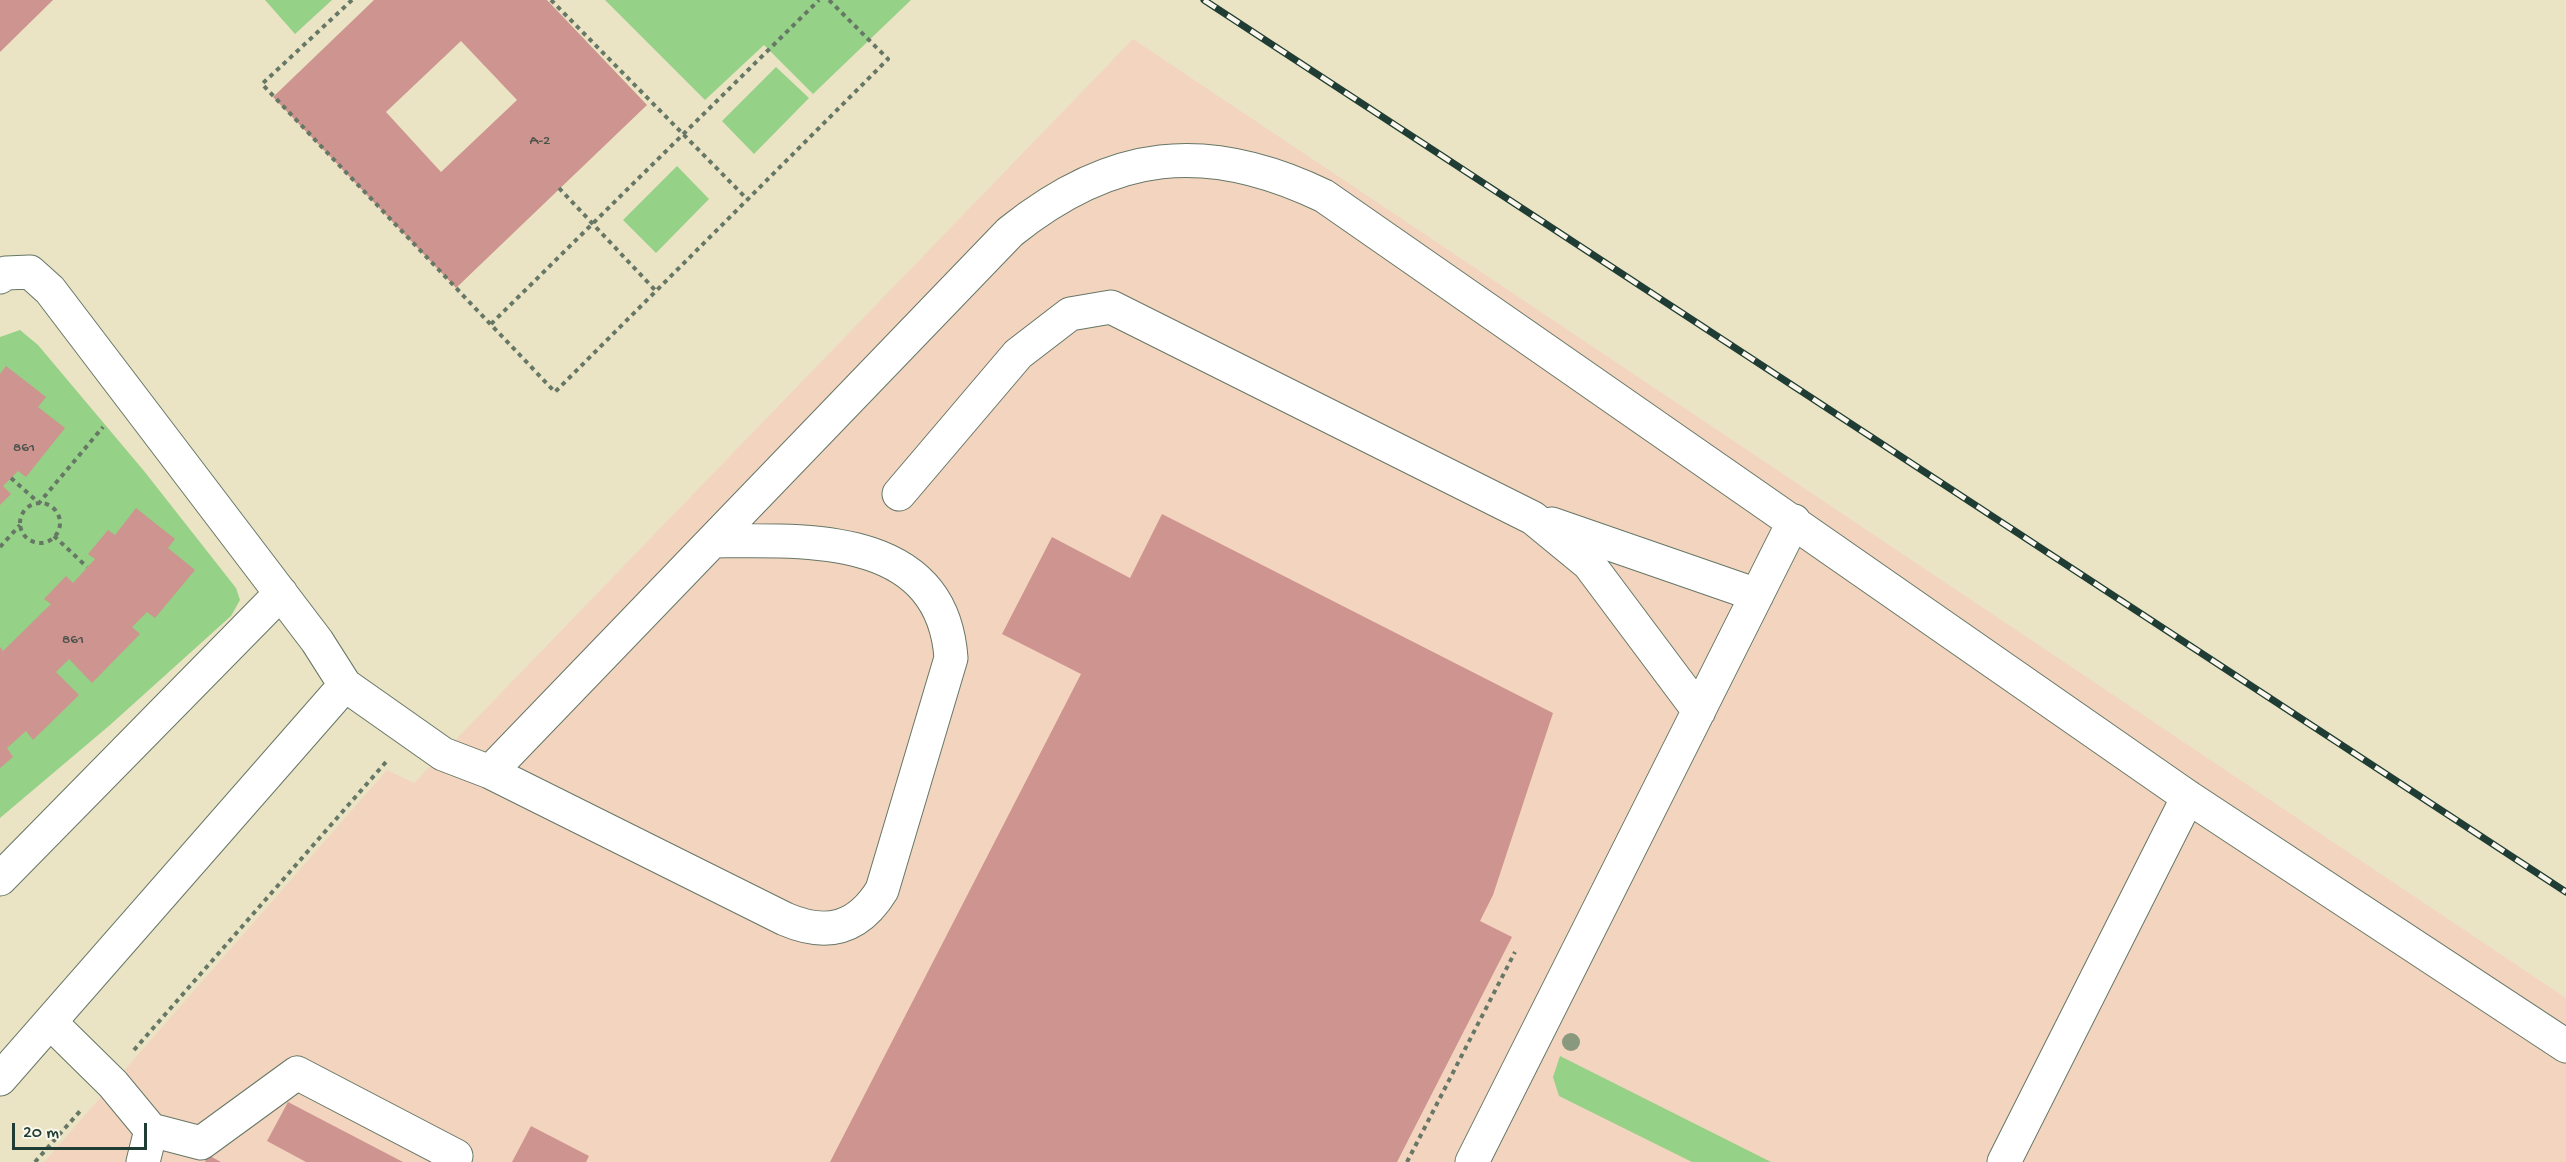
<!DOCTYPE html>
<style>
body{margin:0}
#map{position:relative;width:2566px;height:1162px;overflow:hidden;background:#eae4c4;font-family:"Gochi Hand",sans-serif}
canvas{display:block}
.scale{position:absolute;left:12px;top:1123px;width:135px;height:27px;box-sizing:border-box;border:3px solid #1f3d34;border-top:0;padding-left:8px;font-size:18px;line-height:21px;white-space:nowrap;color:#1f3d34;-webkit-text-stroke:4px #fbf7ec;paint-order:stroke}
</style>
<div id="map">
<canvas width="2566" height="1162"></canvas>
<div class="scale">20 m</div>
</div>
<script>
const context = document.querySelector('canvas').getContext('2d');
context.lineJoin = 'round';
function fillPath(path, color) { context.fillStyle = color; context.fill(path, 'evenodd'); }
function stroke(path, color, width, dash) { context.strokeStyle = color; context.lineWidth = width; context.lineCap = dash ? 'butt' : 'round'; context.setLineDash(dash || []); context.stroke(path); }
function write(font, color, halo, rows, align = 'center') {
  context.font = font + ' "Gochi Hand",sans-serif'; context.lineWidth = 4.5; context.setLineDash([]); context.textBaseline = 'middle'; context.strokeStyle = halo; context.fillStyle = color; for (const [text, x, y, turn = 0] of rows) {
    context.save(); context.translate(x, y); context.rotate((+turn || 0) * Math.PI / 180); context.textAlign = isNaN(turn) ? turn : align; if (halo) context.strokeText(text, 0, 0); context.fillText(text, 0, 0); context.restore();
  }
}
fillPath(new Path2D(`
 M1133,39l1433,959v164h-2522l343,-392 27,13z`), '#f3d4bf');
fillPath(new Path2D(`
 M265,0h67l-37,34z
 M605,0h306l-98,94 -49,-49 -59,55z
 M776,67l33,31 -55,56 -32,-33z
 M677,166l32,33 -53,54 -33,-33z
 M20,330l18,15 106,126 92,117 4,12 -9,16 -121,109 -110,93v-481z
 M1560,1056l211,106h-79l-133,-66 -6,-19z`), '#95d186');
fillPath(new Path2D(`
 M0,0h53l-53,52z
 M374,0h173l100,105 -191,183 -183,-191zM461,41l56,59 -76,72 -55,-60z
 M6,366l40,31 -8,10 27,21 -39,49 -8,-6 -15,15 8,8 -11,11v-131z
 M136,508l39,31 -7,9 27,22 -40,48 -8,-6 -15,15 8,7 -48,49 -23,-24 -13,13 23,23 -46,45 -7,-9 -19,17 6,9 -13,11v-121l3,4 48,-47 -7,-5 22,-23 7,7 22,-24 -7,-5 20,-24 7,5z
 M1162,514l391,199 -60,182 -13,26 32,16 -115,225h-567l251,-488 -79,-40 50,-97 78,41z
 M288,1102l115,60h-97l-39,-21z
 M531,1126l58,30 -3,6h-74z
 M208,1155l13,7h-16z`), '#ce9490');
const minor = new Path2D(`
 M0,277l6,-4 24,-1 20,18 267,351 28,44
 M899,494l119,-140 52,-40 41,-7 422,211 56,46 110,147
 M1552,524l205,71
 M490,772l520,-540c102,-82 196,-93 314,-36l864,601 378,249
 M0,879l281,-286
 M50,1022l63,62 38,46 50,13 96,-70 159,83 -3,6
 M0,1079l345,-394 98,69 47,18 295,147c42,18 73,10 97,-29l69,-232c-9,-126 -144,-118 -238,-117
 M143,1162l8,-32
 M1472,1162l322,-641
 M2004,1162l184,-365`);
stroke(minor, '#676', 35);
stroke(new Path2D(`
 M352,0l-90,84 293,308 333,-333 -59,-59
 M551,0l196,199
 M559,188l97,103
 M491,324l328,-324
 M11,478l28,25 64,-76
 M20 523a20 20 0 1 1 40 0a20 20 0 1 1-40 0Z
 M54,536l33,31
 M0,547l20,-22
 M134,1050l252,-288
 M35,1162l46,-52
 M1407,1162l108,-210`), '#676', 4, [4.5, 4.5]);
stroke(minor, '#fff', 33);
const rail = new Path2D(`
 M1204,0l1362,892`);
stroke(rail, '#1f3d34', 7);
stroke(rail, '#fbf7ec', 4.5, [14]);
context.fillStyle = '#88997e';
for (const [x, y] of [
 [1571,1042]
]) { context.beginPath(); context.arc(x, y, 9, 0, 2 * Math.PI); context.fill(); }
write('15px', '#4b534b', null, [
 ["A-2",540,142],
 ["861",24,449],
 ["861",73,641]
]);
</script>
